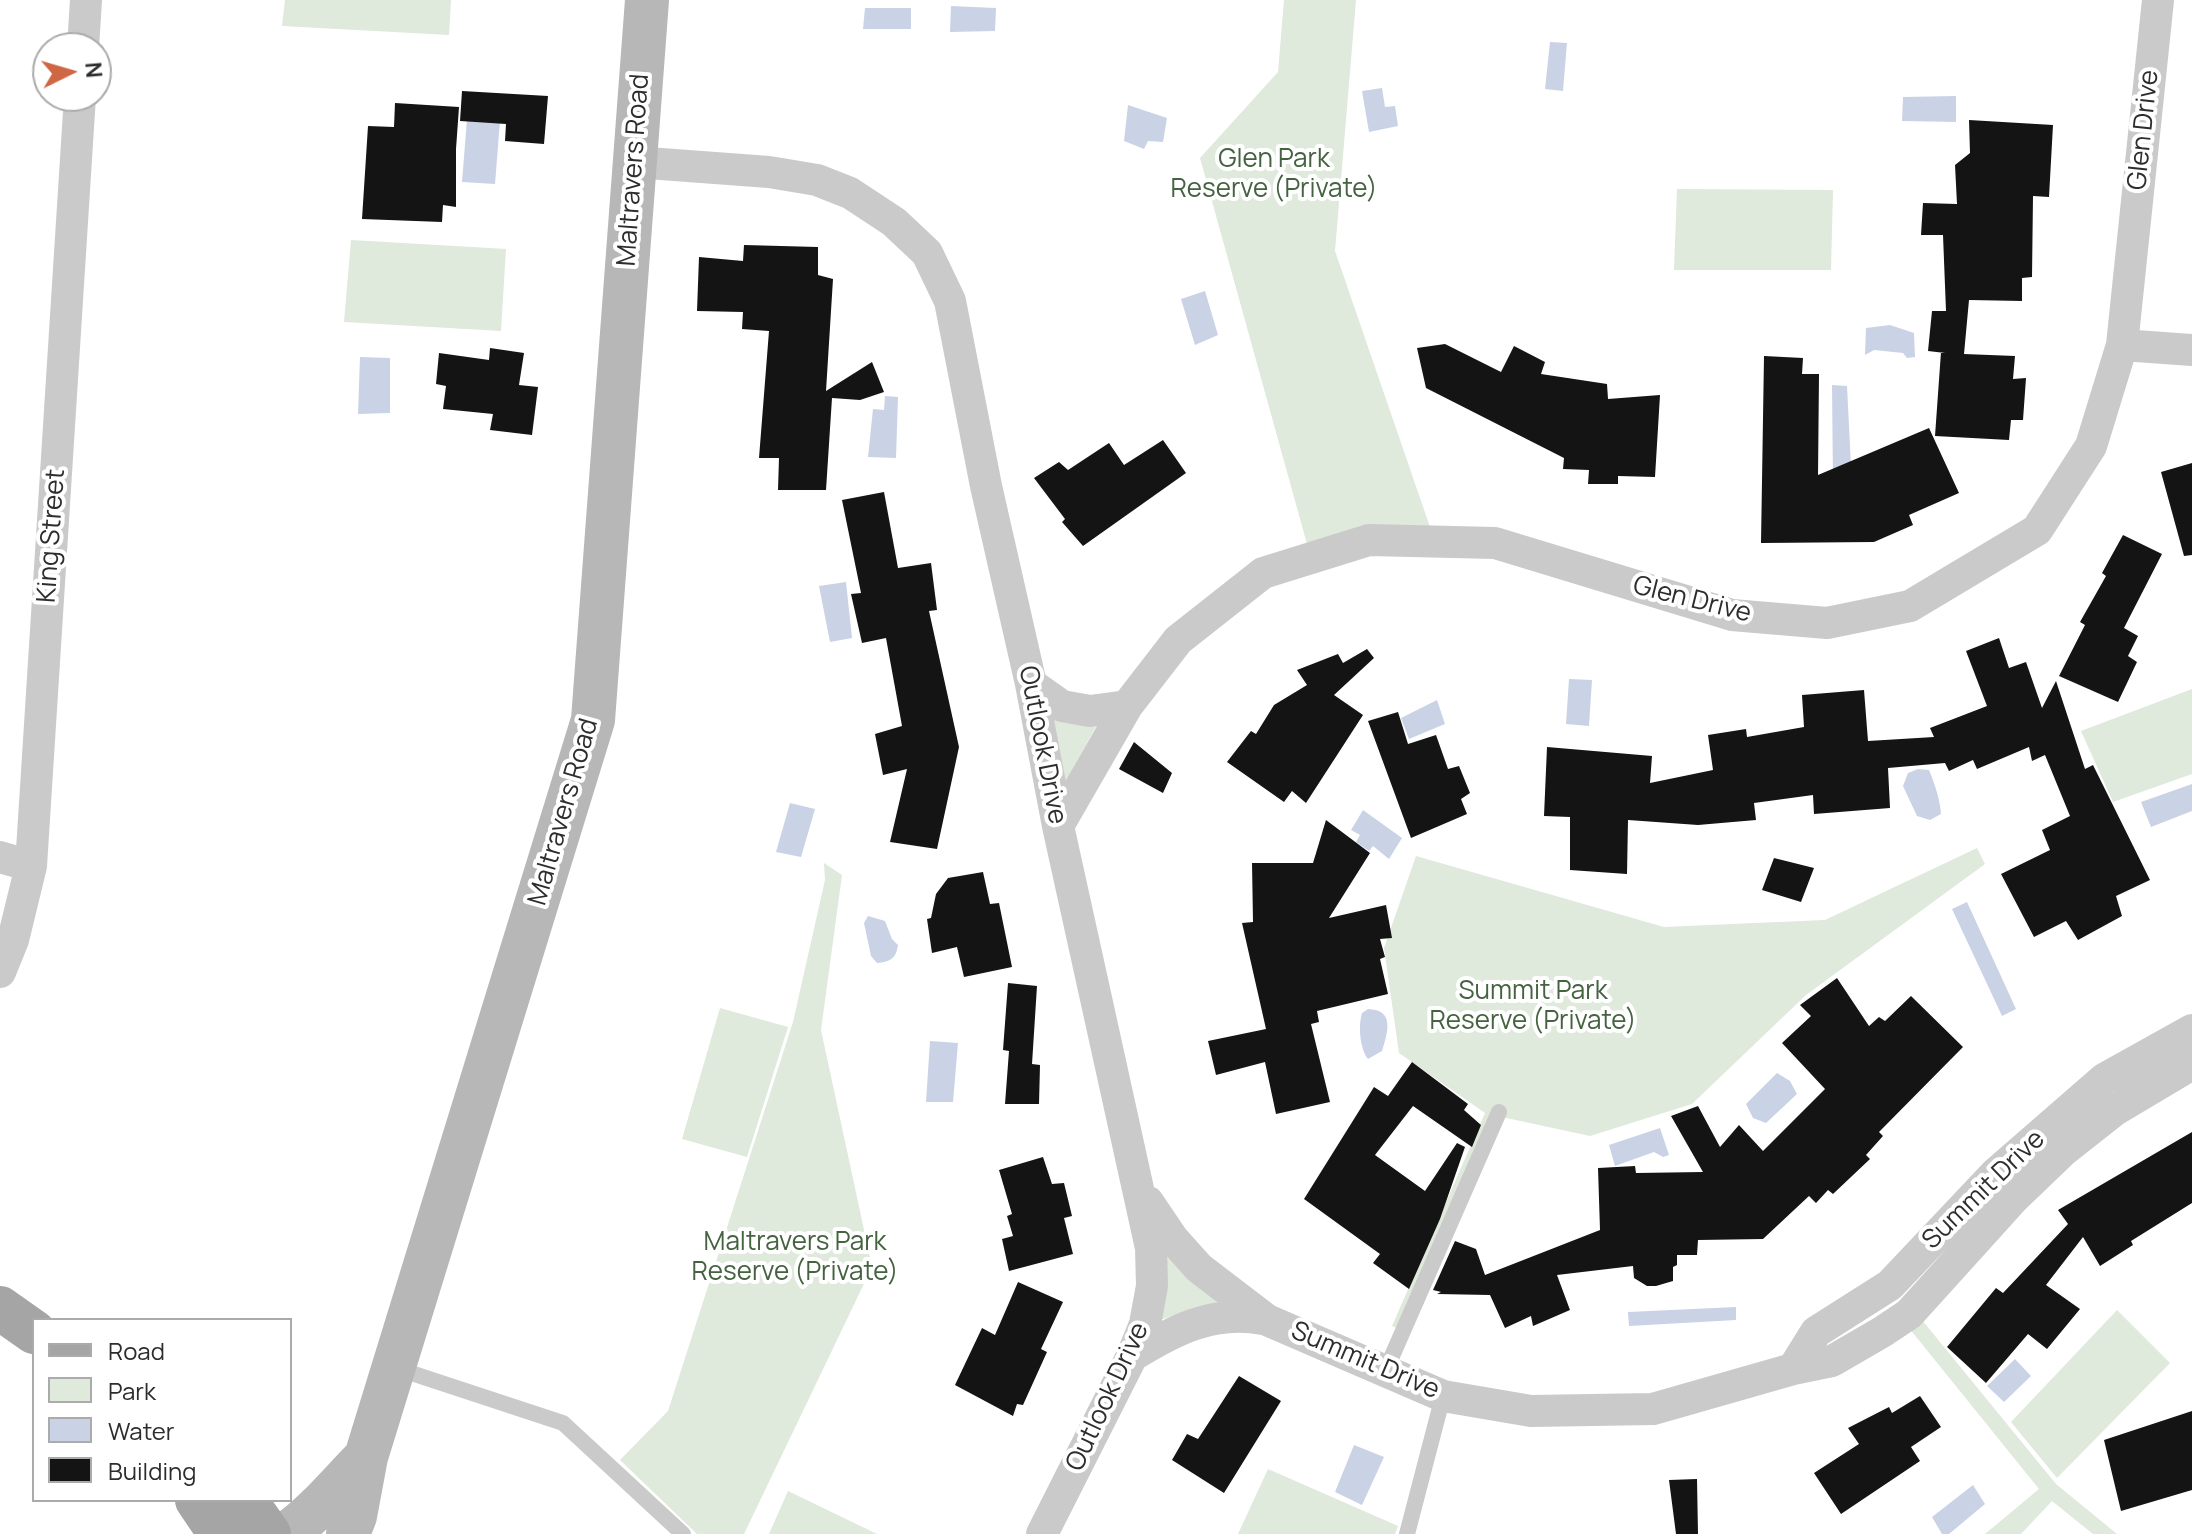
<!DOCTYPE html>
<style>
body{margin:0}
#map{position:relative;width:2192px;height:1534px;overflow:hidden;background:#fff;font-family:Manrope,sans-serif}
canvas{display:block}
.legend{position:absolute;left:32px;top:1318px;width:260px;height:184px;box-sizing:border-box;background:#fff;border:2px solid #ababab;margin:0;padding:10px 14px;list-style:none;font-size:24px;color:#2d2d2d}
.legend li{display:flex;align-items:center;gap:16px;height:40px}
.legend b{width:40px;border:2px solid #ababab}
.north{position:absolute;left:32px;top:32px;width:80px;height:80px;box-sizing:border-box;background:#fff;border:2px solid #ababab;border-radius:50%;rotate:85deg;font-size:22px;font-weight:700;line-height:32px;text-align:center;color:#2d2d2d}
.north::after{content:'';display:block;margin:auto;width:28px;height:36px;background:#cf6744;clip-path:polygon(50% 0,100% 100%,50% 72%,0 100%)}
</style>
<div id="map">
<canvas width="2192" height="1534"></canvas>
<ul class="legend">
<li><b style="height:10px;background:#a5a5a5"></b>Road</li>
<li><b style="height:22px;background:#dfe9dc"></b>Park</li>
<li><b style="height:22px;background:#cad2e6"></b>Water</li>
<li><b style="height:22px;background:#141414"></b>Building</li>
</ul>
<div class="north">N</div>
</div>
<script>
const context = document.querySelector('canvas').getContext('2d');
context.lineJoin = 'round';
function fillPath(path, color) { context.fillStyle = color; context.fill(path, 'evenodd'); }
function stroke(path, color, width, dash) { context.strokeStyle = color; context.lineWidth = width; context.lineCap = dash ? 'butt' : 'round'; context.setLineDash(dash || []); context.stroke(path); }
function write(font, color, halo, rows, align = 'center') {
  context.font = font + ' Manrope,sans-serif'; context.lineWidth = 8; context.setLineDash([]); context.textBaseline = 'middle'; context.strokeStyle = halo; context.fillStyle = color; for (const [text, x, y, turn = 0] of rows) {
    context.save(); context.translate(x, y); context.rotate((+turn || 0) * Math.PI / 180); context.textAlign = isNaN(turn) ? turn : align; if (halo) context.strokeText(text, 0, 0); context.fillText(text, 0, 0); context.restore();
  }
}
fillPath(new Path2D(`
 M285,0h166l-2,35 -167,-9z
 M1284,0h72l-21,251 96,279 -124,14 -107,-386 78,-86z
 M1677,189l156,1 -2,80h-157z
 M351,240l155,9 -5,82 -157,-9z
 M2192,689v85l-79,28 -32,-71z
 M1047,714l51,9 -34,61z
 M1977,848l8,16 -179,131 -114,109 -102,32 -88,-19 -94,216 -16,-7 93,-213 -86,-60 -15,-105 32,-92 248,71 161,-7z
 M824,863l18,12 -21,155 51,237 -128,267h-47l-77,-74 48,-49 125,-389 32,-142z
 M720,1008l68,19 -41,130 -65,-18z
 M1163,1253l55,49 -58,18z
 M2117,1310l53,53 -113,115 -46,-56z
 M1922,1320l134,164 61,50h-24l-41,-33 -31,33h-36l54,-45 -130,-161z
 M1268,1469l130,57 -3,8h-157z
 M788,1491l89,43h-108z`), '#dfe9dc');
fillPath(new Path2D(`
 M951,6l45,2 -1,23 -45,1z
 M865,8h46v21h-48z
 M1550,42l17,1 -4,48 -18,-2z
 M1382,88l3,19 10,-1 3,20 -29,6 -7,-41z
 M1956,96v26l-54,-1 1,-24z
 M1128,105l39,13 -4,24 -15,-1 -4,8 -20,-8z
 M467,119l33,2 -5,63 -33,-2z
 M1205,291l13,44 -23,10 -14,-46z
 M1890,325l24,8 1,24 -8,1 -4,-5 -29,-3 -9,5 1,-27z
 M360,357l30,1v55l-32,1z
 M1832,385l15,1 5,100h-19z
 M885,396l13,1 -2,61 -28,-1 5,-48 11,1z
 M846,582l6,56 -22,4 -11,-56z
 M1569,679l23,1 -3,46 -23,-2z
 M1437,700l8,24 -36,15 -8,-21z
 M1918,769l11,1c6,15 11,29 12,44l-11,6 -13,-4 -14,-30 5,-13z
 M2192,784v27l-41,16 -10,-25z
 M790,803l25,6 -14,48 -25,-5z
 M1363,810l39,28 -13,21 -16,-13 -4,5 -13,-9 4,-7 -9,-5z
 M1967,902l49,107 -14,7 -50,-107z
 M868,916l17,5 7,18 6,6c-2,13 -7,17 -21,18l-6,-7 -7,-33z
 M1368,1009c27,1 20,23 14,42l-14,8c-8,-10 -10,-33 -6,-46z
 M930,1041l28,2 -5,59h-27z
 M1777,1073l13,8 7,13 -31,29 -13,-5 -7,-14z
 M1660,1128l9,27 -6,2 -9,-5 -39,14 -6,-21z
 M1736,1307v13l-107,6 -1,-14z
 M2015,1359l16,17 -27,26 -17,-16z
 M1354,1445l30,12 -22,48 -27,-13z
 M1973,1485l12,19 -36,30h-7l-10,-17z`), '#cad2e6');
fillPath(new Path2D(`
 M462,91l86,5 -4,48 -39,-3 1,-17 -46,-3z
 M395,103l64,4 -3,42v58l-13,-2 -1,17 -80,-3 6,-93 26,1z
 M1969,120l84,5 -4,72 -16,-1 -1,81 -10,1v23l-53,-1 -5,54 51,2 -2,23 13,-1 -3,42h-12l-2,20 -74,-4 6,-84 4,1 -17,-2 4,-40h14l-3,-76h-22l2,-32 34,1 -2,-39 15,-12z
 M744,245l74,2v28l15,4 -7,112 46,-29 12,30 -24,8 -28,-2 -6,92h-48l1,-32h-20l10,-127 -27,-2 1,-17 -46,-1 2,-54 44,4z
 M1445,344l56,28 13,-26 31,16 -4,12 66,10 1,15 52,-4 -5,82 -37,-1v8h-30l1,-14 -26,-1 1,-11 -138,-70 -9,-40z
 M490,348l34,5 -5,32 19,2 -6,48 -42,-5 3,-16 -50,-5 3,-23 -10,-2 3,-31 50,7z
 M1764,356l39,2 -1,16h17l-1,101 111,-47 30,65 -50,22 4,10 -39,17 -113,1z
 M1163,440l23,33 -103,73 -21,-24 3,-3 -31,-41 25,-16 9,8 41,-27 15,22z
 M2192,463v92l-8,1 -23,-84z
 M884,492l14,76 33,-5 6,47 -8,1 30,136 -22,102 -47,-7 17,-73 -24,6 -8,-41 27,-8 -16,-88 -24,5 -11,-49 10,-1 -19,-93z
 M2123,535l39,19 -38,74 14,8 -10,20 9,6 -19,40 -59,-26 26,-51 -5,-3 26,-46 -4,-3z
 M1999,638l10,30 17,-6 16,46 14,-27 29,88 8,-4 57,115 -34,16 6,20 -44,24 -12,-19 -32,16 -33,-63 49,-24 -8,-20 28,-14 -25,-61 -13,6 -3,-14 -52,22 -4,-9 -24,11 -4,-8 -57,5 2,40 -76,6 -1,-19 -59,8 2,17 -58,5 -70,-5 -1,54 -57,-4v-53l-26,-1 3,-69 105,9 -2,27 63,-13 -5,-35 38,-6 1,8 57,-10 -2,-32 62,-5 4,51 66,-4 -4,-9 57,-22 -21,-55z
 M1367,649l7,9 -40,37 29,20 -57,88 -14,-12 -8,11 -57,-40 24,-31 5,3 18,-29 33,-20 -10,-15 41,-16 5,9z
 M1398,712l10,32 28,-9 12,34 11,-3 11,27 -9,6 6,15 -56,24 -43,-117z
 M1134,742l38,31 -9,20 -44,-24z
 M1326,820l44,33 -41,65 57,-13 6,33 -12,1 5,18 -5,2 8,35 -71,17 2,11 -8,2 19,78 -54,12 -11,-52 -49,13 -8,-34 58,-12 -24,-106 11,-1 -1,-59h61z
 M1774,858l40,10 -13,34 -39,-12z
 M983,872l7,32 9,-1 13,64 -48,10 -7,-30 -25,6 -5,-34 4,-1 5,-24 12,-16z
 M1837,978l32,48 10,-9 6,4 26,-25 52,51 -84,85 4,4 -17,19 4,4 -37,35 -5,-4 -12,13 -7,-7 -46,43 -65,1 -1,15h-20v10l-4,2v14l-17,5h-9l-13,-8 -1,-12 -76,9 13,35 -37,16 -2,-10 -26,12 -15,-33 -53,-1 4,-2 -8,-2 22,-49 21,8 9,26 115,-45 -2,-62 37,-2 1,7 67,-1 -32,-56 27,-10 22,41 19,-22 24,26 62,-62 -43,-46 29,-27 -11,-11z
 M1008,983l29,3 -5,78 8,1 -1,39h-34l4,-53 -6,-1z
 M1412,1062l56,42 -4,6 17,15 -9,22 -59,-41 -38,49 50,36 32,-48 8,4 -25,72 -31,70 -36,-26 7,-9 -76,-55 70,-112 14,9z
 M2192,1132v71l-61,38 2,4 -33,21 -17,-29 -37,48 34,24 -33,40 -19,-15 -42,49 -39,-36 49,-59 7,5 65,-69 -10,-14z
 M1043,1157l9,27 12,-1 8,33 -8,2 9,36 -64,17 -7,-32 11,-3 -6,-20 5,-2 -13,-44z
 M1018,1282l45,20 -22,47 6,3 -24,53 -6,-1 -4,12 -58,-31 27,-57 13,7z
 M1239,1376l42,25 -57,92 -52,-33 15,-26 11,5z
 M1920,1396l21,31 -30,20 9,14 -79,53 -27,-41 45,-29 -11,-16 41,-21 3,6z
 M2192,1411v79l-71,21 -17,-71z
 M1697,1479l1,55h-22l-7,-54z`), '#141414');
stroke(new Path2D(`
 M396,1368l167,55 120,111
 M1385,1372l114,-260
 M1407,1534l36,-138`), '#cacaca', 16);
stroke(new Path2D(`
 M83,48l3,-48
 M634,162l135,10 48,8 33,13 44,29 33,31 23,48 36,185 45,198 27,142 93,422 1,38 -7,38 -13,32 -90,178
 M2122,345l70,5
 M1031,684l31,22 28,5 37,-5
 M1058,826l69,-120 51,-66 85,-67 106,-33 126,3 237,72 95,8 83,-17 127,-76 54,-84 31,-101 36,-345
 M0,857l31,9
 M0,972l13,-32 18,-74 49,-770
 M1148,1202l25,37 26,29 68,52 176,76 88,15 122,-2 140,-40 39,-8 50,-29 27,-18 104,-115 50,-48 52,-41 77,-46
 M1132,1356c42,-26 80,-46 131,-37
 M1793,1369l23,-37 74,-47 106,-112 108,-94 88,-49`), '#cacaca', 32);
stroke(new Path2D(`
 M289,1532c29,-21 51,-49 77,-75
 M348,1534l7,-18 11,-59 227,-737 54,-720`), '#b7b7b7', 44);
stroke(new Path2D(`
 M0,1308l34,24
 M197,1500l23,34
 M245,1500l24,34`), '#a5a5a5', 44);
write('26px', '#2d2d2d', '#fff', [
 ["Glen Drive",2144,130,-84],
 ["Maltravers Road",634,170,-86],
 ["King Street",52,536,-86],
 ["Glen Drive",1692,600,14],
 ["Outlook Drive",1042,745,79],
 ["Maltravers Road",564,812,-74],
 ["Summit Drive",1984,1190,-44],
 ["Summit Drive",1365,1361,23],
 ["Outlook Drive",1108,1397,-65]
]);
write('26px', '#456340', '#fff', [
 ["Glen Park",1274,160],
 ["Reserve (Private)",1274,190],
 ["Summit Park",1533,992],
 ["Reserve (Private)",1533,1022],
 ["Maltravers Park",795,1243],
 ["Reserve (Private)",795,1273]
]);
</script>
